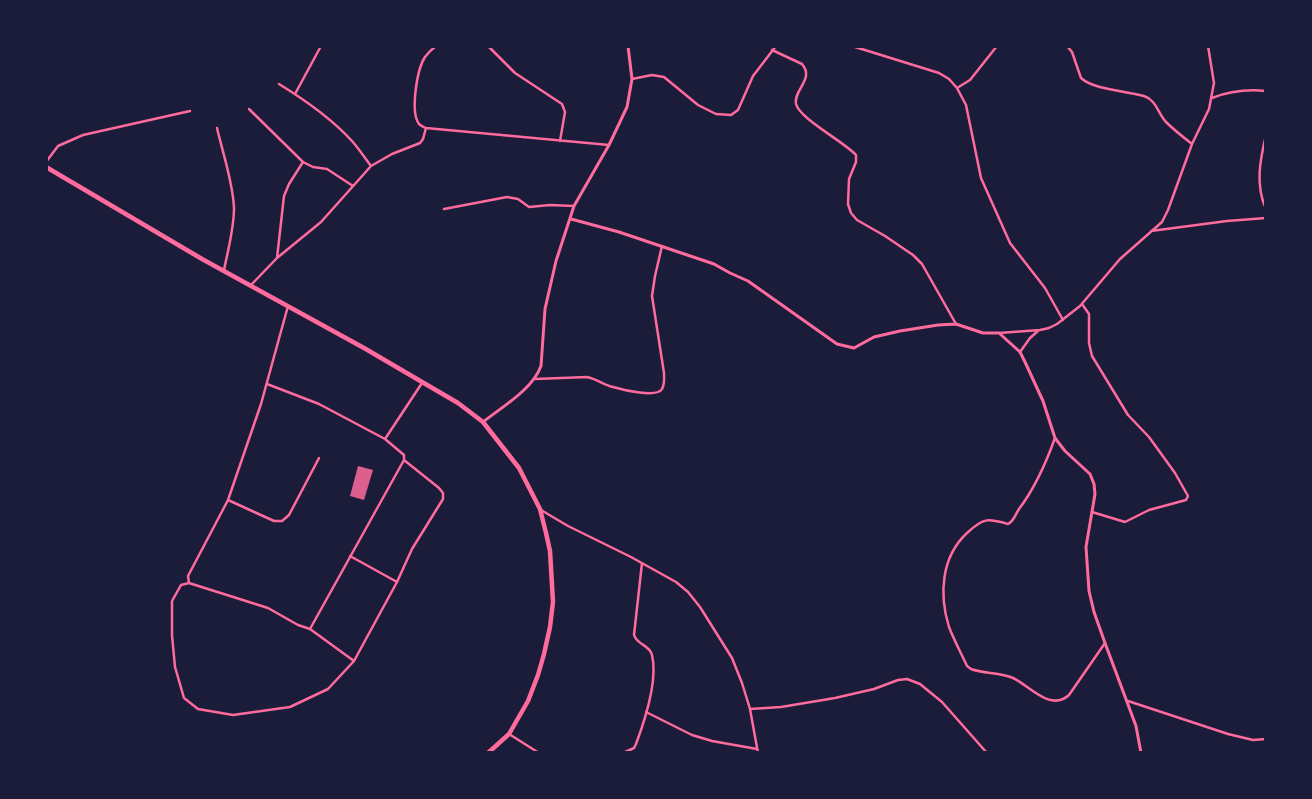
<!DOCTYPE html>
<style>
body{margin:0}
#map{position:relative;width:1312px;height:799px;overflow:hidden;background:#1b1b3a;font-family:Manrope,sans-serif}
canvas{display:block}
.frame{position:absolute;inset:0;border:48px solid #1b1b3a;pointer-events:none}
</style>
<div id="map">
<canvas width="1312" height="799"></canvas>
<div class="frame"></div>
</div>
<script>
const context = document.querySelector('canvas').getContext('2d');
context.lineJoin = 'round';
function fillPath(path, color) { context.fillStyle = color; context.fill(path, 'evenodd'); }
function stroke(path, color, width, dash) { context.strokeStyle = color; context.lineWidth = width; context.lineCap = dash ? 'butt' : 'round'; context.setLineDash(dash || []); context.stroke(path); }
fillPath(new Path2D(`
 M358,466l15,4 -9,30 -14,-4z`), '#dd5f8e');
stroke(new Path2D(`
 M436,46c-4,3 -8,7 -11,11 -8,12 -15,55 -6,67 2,2 5,3 7,4l183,17
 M488,46l27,27 47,31 3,8 -5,29
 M852,46l87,27 10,6 8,9 9,17 15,73 29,65 35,45 18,32
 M1067,46l5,6 9,26c13,12 46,13 63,18 12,4 14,17 22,26 8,8 17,15 26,22
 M772,50l30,14c13,15 -9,26 -6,40 4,15 47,37 60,51v7l-7,17 -1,25 3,9 6,7 28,16 28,19 9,9 34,60
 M632,79l20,-4 12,2 34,28 18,9 15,1 7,-5 15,-34 23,-30
 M279,84c26,16 53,35 73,57 7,8 13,17 19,25
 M957,88l13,-8 27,-34
 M295,94l26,-48
 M1212,98c18,-7 34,-9 54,-7
 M249,109l54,53 10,5 14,2 26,17
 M217,128c6,26 16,54 17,80 0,21 -6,42 -10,62
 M1266,135c-6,25 -11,50 0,74
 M46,162l12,-16 25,-11 107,-24
 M444,209l63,-12 11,2 11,8 21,-2 24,1
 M1151,231l76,-10 39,-3
 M277,258l7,-62 5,-12 14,-22
 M251,285l26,-27 44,-36 50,-56 21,-12 28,-11 3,-4 3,-11
 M1082,304l7,10v29l3,13 36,59 21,22 26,36 13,23 -2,4 -37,10 -24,12 -33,-10
 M999,333l41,-3 9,-2 8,-4 23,-18 40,-47 42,-37 6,-12 24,-66 17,-35 5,-26 -6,-37
 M1020,352l10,-14 8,-7
 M535,379l52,-2c10,2 17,8 26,10 10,3 44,11 49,2 3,-5 2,-11 2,-16l-12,-77 3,-20 7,-30
 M267,384l52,20 66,35
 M1055,438c-9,25 -20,50 -36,71 -4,6 -5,12 -11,15 -21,-6 -25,-6 -41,9 -26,24 -28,62 -18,94 5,13 12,26 18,39l4,3c13,5 29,3 42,9 17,8 37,34 56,17l36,-52
 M228,500l46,21h8l7,-6 30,-57
 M541,510l27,16 63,31 45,25 12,10 12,15 32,51 10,25 8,26 8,44
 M350,556l47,26
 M189,583l-1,-7 40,-76 33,-96 27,-98
 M310,629l94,-169v-5l-19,-16 37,-56
 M354,661l-44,-32 -12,-4 -30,-17 -79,-25 -8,2 -9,16v34l3,32 9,31 14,11 35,6 57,-8 38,-18 26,-28 43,-79 15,-33 31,-50v-6l-4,-5 -35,-28
 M1128,701l100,33 25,6 13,-1
 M750,709l31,-2 54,-9 39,-9 24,-9 9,-1 13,5 22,18 45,51
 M646,712l46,23 20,6 45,8
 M509,734l30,19
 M623,753l11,-5 2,-4c9,-24 22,-64 16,-89 -2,-10 -15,-10 -18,-20l8,-72`), '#ff6b9d', 2.5);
stroke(new Path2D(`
 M571,219l48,13 95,32 16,9 18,8 89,63 17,4 20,-11 26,-6 38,-6 18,-1 27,9h16l21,19 5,10 18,39 12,37 10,13 25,23 4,10 1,10 -9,53 3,44 5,21 11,31 31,83 5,27
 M483,422c20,-16 49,-32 58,-56l4,-57 11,-48 18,-55 35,-61 18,-38 5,-28 -4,-33`), '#ff6b9d', 3);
stroke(new Path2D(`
 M46,167l156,92 162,89 94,55 25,19 36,46 21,41 6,24 4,18 3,51 -3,25 -6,27 -6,21 -10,26 -19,33 -21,19`), '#ff6b9d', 4.5);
</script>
